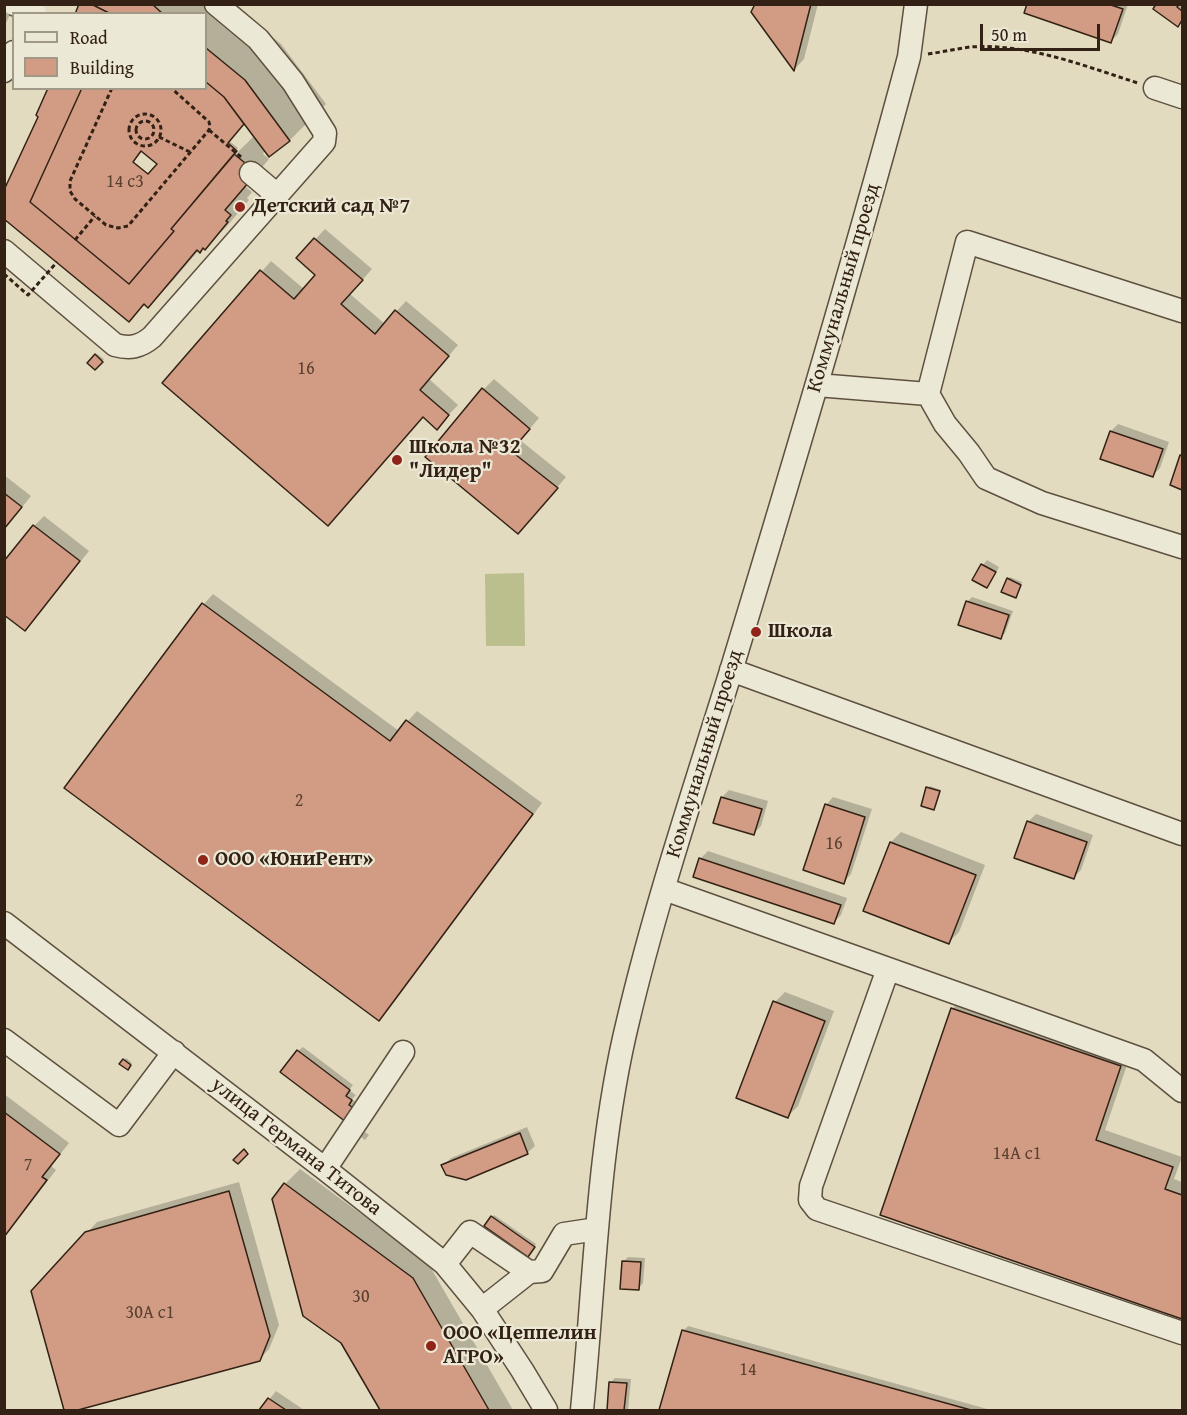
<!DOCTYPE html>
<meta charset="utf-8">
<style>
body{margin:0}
#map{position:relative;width:1187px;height:1415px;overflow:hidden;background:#e2dbc0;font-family:"Gentium Book Plus",serif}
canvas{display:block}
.frame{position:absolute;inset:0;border:6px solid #322114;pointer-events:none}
.legend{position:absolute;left:12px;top:12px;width:195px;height:78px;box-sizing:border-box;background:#ece8d6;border:2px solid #a29888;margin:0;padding:8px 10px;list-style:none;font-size:18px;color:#322114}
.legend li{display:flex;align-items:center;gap:12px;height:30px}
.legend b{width:30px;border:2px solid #a29888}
.scale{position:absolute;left:980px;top:24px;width:120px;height:27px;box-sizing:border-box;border:3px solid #322114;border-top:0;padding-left:8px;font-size:18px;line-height:21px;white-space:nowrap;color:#322114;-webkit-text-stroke:4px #ece8d6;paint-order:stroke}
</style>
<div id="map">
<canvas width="1187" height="1415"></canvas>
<div class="frame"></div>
<ul class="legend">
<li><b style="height:8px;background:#ece8d6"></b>Road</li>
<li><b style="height:16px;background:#d19c83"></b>Building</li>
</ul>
<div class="scale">50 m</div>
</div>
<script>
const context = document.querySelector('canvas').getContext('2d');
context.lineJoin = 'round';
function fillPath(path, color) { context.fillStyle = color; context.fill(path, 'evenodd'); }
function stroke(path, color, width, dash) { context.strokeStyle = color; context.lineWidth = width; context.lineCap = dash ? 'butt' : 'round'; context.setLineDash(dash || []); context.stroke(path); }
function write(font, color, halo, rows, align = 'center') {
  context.font = font + ' "Gentium Book Plus",serif'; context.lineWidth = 4.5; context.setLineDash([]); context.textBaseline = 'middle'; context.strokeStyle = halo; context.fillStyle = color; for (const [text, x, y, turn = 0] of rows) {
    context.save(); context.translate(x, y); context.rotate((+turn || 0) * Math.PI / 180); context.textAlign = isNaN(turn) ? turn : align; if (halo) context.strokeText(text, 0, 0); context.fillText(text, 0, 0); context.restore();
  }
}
fillPath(new Path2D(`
 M524,573l1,73h-39l-1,-72z`), '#bbbe8d');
fillPath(new Path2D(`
 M4,4h11l-11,23z
 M81,4h151l49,40 45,60 -36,36 -21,15 -4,-5 -2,4 6,5 -23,28 6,5 -5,6 2,2 -22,26 -22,22 -1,-2 -5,4 -30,35 -21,21 -3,-2 -17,16 78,-232v-74h-129zM244,122l10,14 -21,21 -2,-2 7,-7 -10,-8z
 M756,4h62l-14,55 -9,10 -42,-57z
 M1029,4h99l-10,30 -7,7z
 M1158,4h20l4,4v11l-5,6z
 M325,229l47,40 -22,25 35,30 21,-23 52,44 -29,34 29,26 -21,22 -13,-11 -260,-33 107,-122 33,28 13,-14 -19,-17z
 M97,354l7,5 -9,9 -6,-5z
 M494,379l45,39 -19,22 46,37 -38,45 -101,-65 57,-68z
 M1118,424l51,18 -9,26 -7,7 -42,-44z
 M4,475l27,21 -27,34z
 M44,516l45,35 -55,68 -30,-56 30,-37z
 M987,560l12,7 -8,15 -4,4 -4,-21z
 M1010,577l12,5 -5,13 -9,-16z
 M213,594l186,137 18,-20 125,92 -153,206 -10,10 -313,-231 138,-184z
 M972,597l41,14 -8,22 -4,4 -34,-35z
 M930,786l11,4 -5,16 -2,2 -6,-20z
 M729,790l39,11 -7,25 -7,7 -32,-36z
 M833,797l39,12 -21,65 -7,8 -18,-77z
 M1036,814l57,21 -12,35 -7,7 -46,-55z
 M901,832l84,33 -26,67 -10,10 -84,-32 26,-68z
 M708,851l139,47 -6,17 -7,7 -134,-63z
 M785,992l49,19 -36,95 -10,10 -13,-114z
 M962,999l168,57 -25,74 77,27 -8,22 8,3v135l-301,-103 71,-205z
 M303,1047l50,38 -4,5 7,5 -4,4 6,5 -8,11 -52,-64z
 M126,1058l6,5 -4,5 -7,-5z
 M4,1094l65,49 -18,23 5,4 -52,68z
 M527,1127l8,19 -8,7 -84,13 8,-8z
 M365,1132l4,3 -4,5 -4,-3z
 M300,1169l128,94 85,147h-132l-39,-68 -57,-158z
 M239,1182l40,143 -10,24 -10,11 -187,50h-7l-32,-118 64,-70z
 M494,1215l42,29 -6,9 -38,-36z
 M628,1257l17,1 -2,25 -4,5 -16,-26z
 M688,1326l303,84h-330l22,-79z
 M615,1378l16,1 -3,31h-20l3,-28z
 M276,1391l28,19h-43z`), '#0003');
const building = new Path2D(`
 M79,4h12l20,10h-36z
 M91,4h61l11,10h-52z
 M755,4h56l-17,67 -43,-59z
 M1027,4h81l15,5 -12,34 -87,-30z
 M1156,4h23l-2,3 5,4v9l-4,7 -25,-18z
 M206,48l39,32 45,61 -21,16 -45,-60 -18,-15z
 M206,82l18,15 20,27 -16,19 9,8 -66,78 3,2 -45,53 -99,-82 52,-114h124z
 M48,88h34l-52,114 99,82 45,-53 -3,-2 63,-75 16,13 -1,15 -24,28 6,5 -5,6 2,1 -23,28 -2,-2 -3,5 -3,-3 -49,58 -4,-4 -15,18 -125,-103v-29l34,-73 -2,-2z
 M141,151l16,13 -9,10 -15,-12z
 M314,238l49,42 -22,24 34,30 20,-24 54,46 -29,34 29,25 -12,15 -14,-13 -95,109 -166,-143 98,-113 34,29 21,-24 -19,-17z
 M95,354l8,8 -8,8 -8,-7z
 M482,388l48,41 -19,22 47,37 -40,46 -93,-77z
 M1110,431l53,18 -10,28 -53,-18z
 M1180,455l2,1v34l-12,-5z
 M4,493l18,14 -18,22z
 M33,525l47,36 -55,70 -21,-16v-54z
 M981,564l15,8 -9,16 -15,-8z
 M1007,578l14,7 -5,13 -15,-6z
 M966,601l43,14 -8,24 -43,-14z
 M202,603l188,138 16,-21 127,94 -154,207 -315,-233z
 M926,787l14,4 -6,19 -13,-4z
 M721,797l41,12 -8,26 -41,-12z
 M825,804l40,13 -21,67 -41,-14z
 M1027,821l60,21 -13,37 -60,-21z
 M890,842l86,33 -27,69 -86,-33z
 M699,858l142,47 -7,19 -141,-47z
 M773,1001l52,20 -37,97 -52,-20z
 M951,1008l170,58 -25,74 77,27 -8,22 17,6v124l-302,-104z
 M297,1050l53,40 -4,6 6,4 -3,5 6,4 -9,13 -66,-50z
 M123,1059l8,6 -3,5 -9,-6z
 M4,1112l56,42 -18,23 5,3 -43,57z
 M520,1133l8,21 -62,26 -20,-5 -5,-10z
 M244,1149l4,5 -10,10 -5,-4z
 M284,1183l129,95 76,132h-109l-39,-67 -38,-27 -31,-117z
 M229,1191l41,145 -10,25 -182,49h-14l-33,-119 54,-59z
 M491,1216l44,31 -7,10 -44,-31z
 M622,1261l19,1 -2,28 -19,-1z
 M682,1330l289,80h-312z
 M609,1382l18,1 -3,27h-17z
 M268,1398l18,12h-27z`);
fillPath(building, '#d19c83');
stroke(building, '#322114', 1.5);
const minor = new Path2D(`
 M4,71l10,-19
 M1155,88l27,9
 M251,173l26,22
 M4,251l111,94c15,4 25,2 37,-8l172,-195 1,-9 -32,-51 -35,-43 -42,-35
 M817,385l111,9 39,-152 215,69
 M928,394l17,30 24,29 17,25 56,25 140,44
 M731,670l451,164
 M664,889l480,171 38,31
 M4,923l321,246 120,95 37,45 40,61 24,40
 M888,969l-77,217 -1,14 7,9 365,124
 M4,1040l115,85 55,-73
 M325,1169l78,-117
 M445,1264l25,-32 59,40 -47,37
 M529,1272l13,-1 22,-37 33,-5
 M582,1410c13,-130 15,-262 46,-389 28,-119 67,-234 103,-350 62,-204 123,-408 178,-614l7,-53`);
stroke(minor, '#5e503f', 25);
stroke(new Path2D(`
 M928,54c14,-2 28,-5 42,-7 58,-4 114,19 168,36
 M112,88l-42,93v10l5,8 31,26 12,3 10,-2 81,-96 1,-4 -1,-4 -38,-34
 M129 130a16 16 0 1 1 32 0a16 16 0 1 1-32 0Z
 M136 130a9 9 0 1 1 18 0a9 9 0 1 1-18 0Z
 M209,130l32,27
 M159,137l31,15
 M75,240l20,-24`), '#322114', 3, [4.5, 3]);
stroke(minor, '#ece8d6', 22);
const minorBridge = new Path2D(`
 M14,4l21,10`);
stroke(minorBridge, '#5e503f', 25, []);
stroke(new Path2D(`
 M4,274l24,21 29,-33`), '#322114', 3, [4.5, 3]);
stroke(minorBridge, '#ece8d6', 22);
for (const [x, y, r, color] of [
 [240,207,6,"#8f2418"],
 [397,460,6,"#8f2418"],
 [756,632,6,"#8f2418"],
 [203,860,6,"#8f2418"],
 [431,1346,6,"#8f2418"]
]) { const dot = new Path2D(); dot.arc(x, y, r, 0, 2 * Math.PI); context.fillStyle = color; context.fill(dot); stroke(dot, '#ece8d6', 2); }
write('18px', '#5a4030', null, [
 ["14 с3",125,182],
 ["16",306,369],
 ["2",299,801],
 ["16",834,844],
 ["14А с1",1017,1154],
 ["7",28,1165],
 ["30",361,1297],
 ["30А с1",150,1313],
 ["14",748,1370]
]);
write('bold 21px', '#322114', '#ece8d6', [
 ["Детский сад №7",252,207],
 ["Школа №32",409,448],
 ["\"Лидер\"",409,472],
 ["Школа",768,632],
 ["ООО «ЮниРент»",215,860],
 ["ООО «Цеппелин",443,1334],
 ["АГРО»",443,1358]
], 'left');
write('21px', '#322114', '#ece8d6', [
 ["Коммунальный проезд",844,288,-74],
 ["Коммунальный проезд",705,754,-73],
 ["улица Германа Титова",296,1147,38]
]);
</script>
